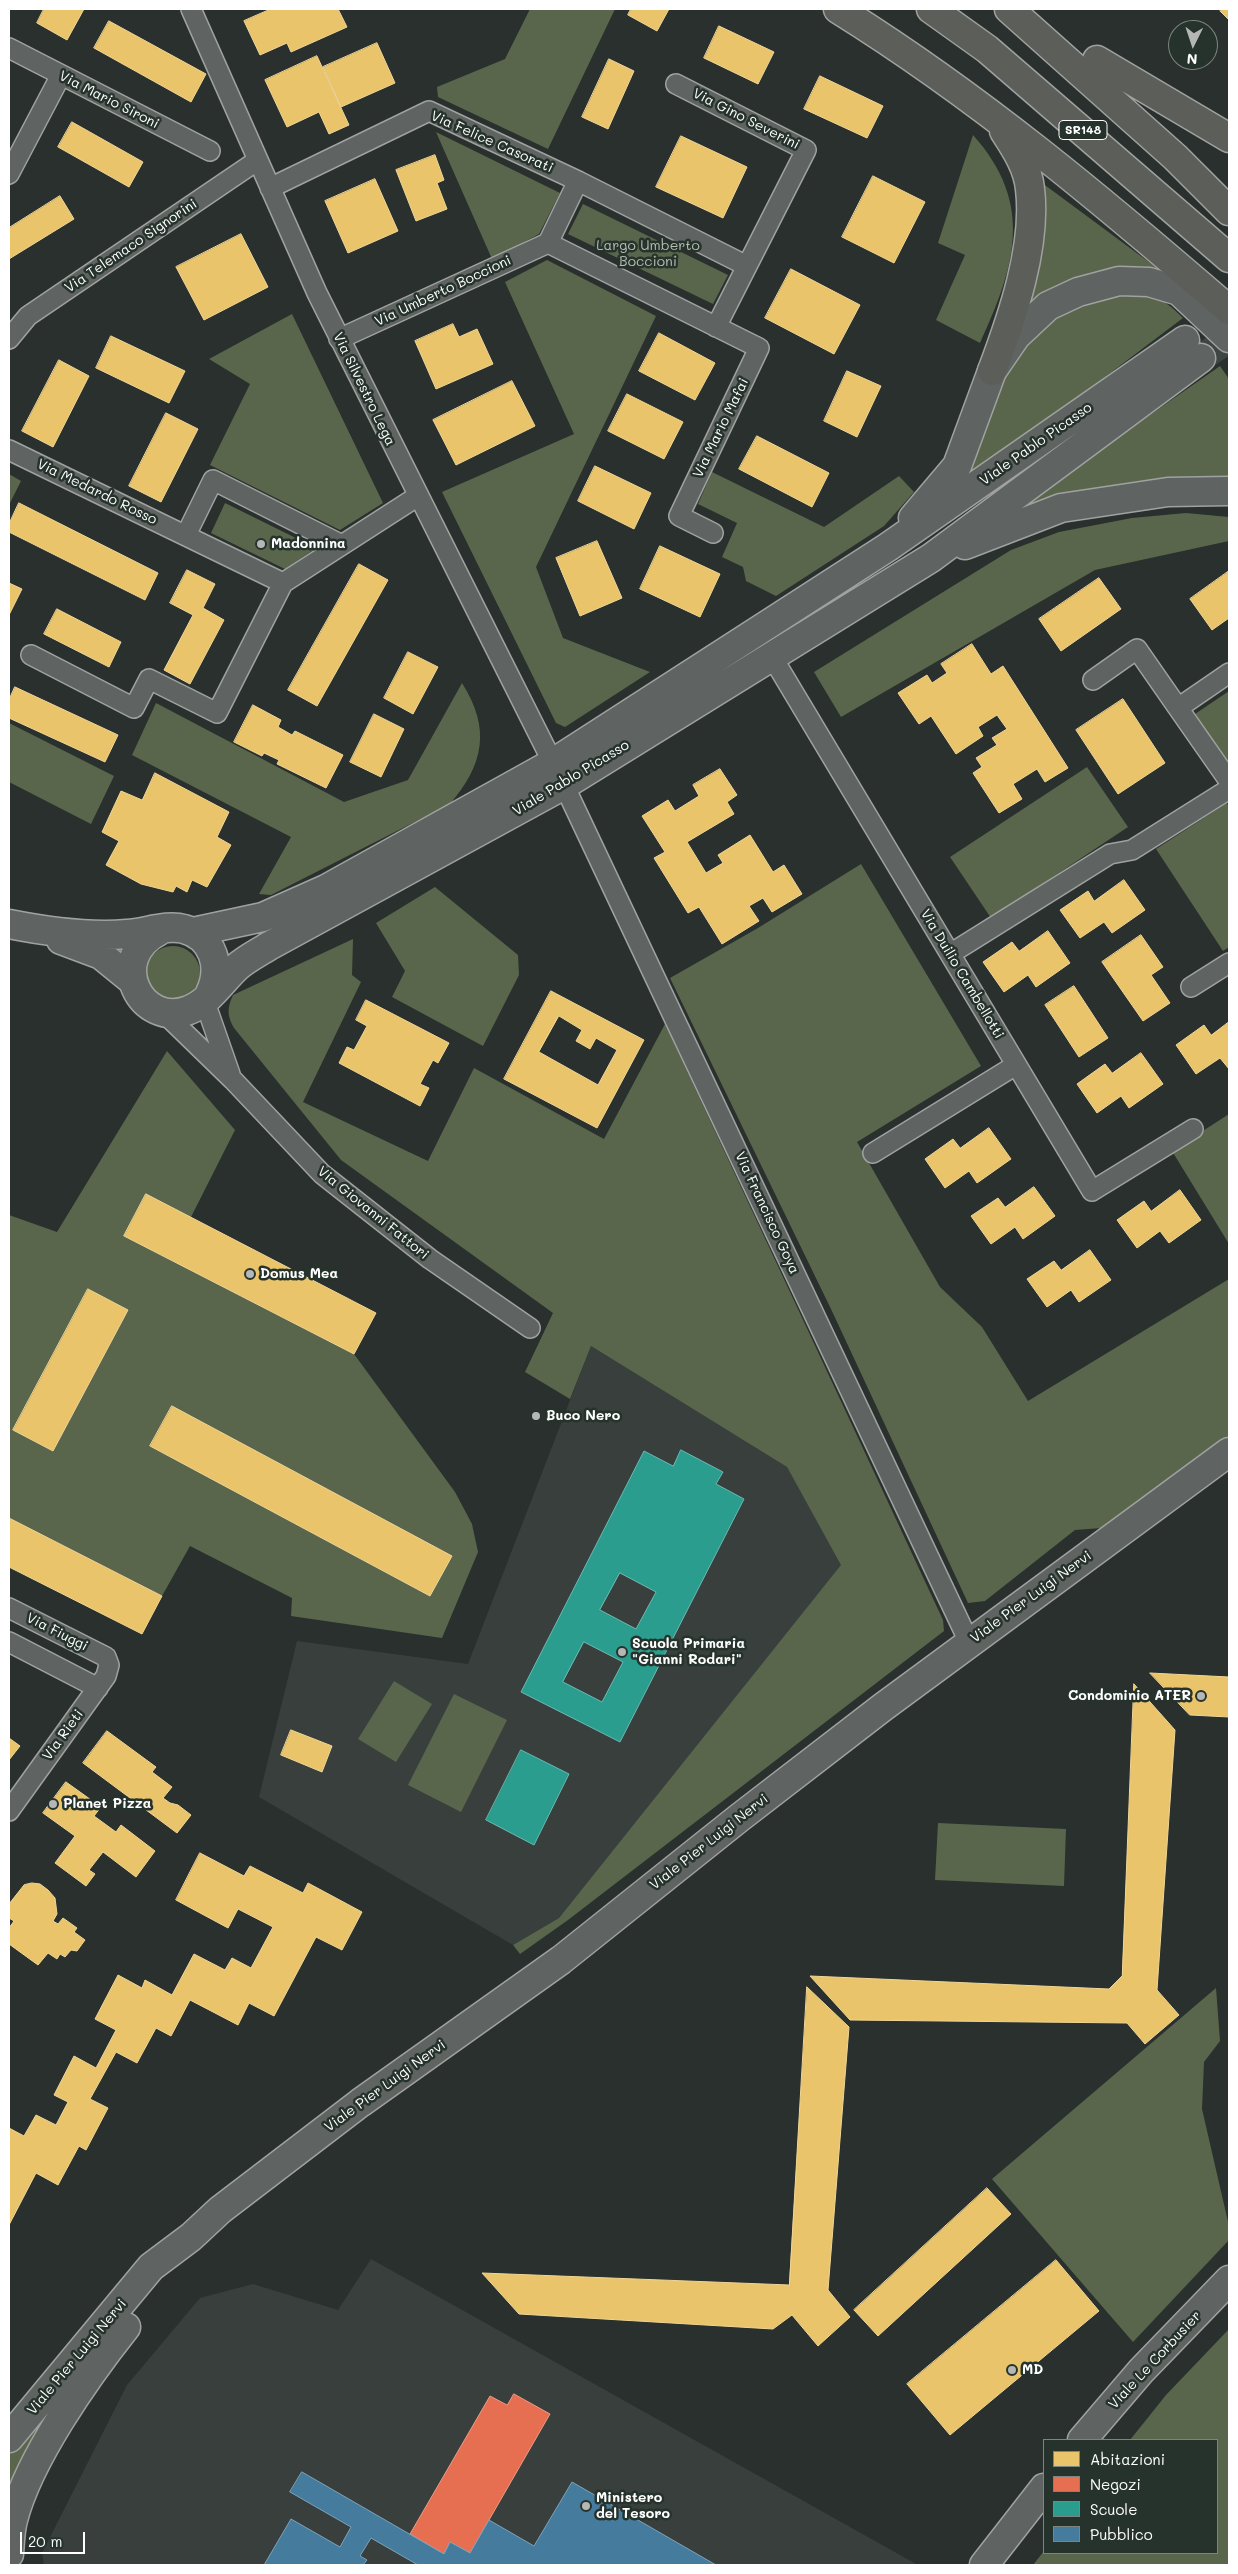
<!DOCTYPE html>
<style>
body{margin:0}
#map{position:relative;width:1238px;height:2574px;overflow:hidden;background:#29302d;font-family:Mali,sans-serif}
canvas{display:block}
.frame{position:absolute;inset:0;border:10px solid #fff;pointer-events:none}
.legend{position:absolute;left:1043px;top:2439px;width:175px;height:115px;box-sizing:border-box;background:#26332d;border:1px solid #7d8581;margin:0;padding:6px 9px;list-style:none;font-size:15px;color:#fff}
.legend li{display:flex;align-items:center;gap:10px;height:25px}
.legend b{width:25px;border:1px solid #7d8581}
.north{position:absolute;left:1168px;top:20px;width:50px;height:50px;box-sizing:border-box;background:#26332d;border:1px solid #7d8581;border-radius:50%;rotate:184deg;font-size:14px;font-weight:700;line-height:20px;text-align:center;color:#fff}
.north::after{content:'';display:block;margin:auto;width:18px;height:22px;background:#b4b7b6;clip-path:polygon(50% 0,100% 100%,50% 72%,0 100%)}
.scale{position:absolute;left:20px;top:2532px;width:65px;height:22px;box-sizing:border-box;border:2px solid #fff;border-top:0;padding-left:6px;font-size:15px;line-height:18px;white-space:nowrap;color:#fff;-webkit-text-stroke:4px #26332d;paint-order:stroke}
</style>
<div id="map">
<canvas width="1238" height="2574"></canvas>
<div class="frame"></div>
<ul class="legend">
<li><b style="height:14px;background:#e9c46a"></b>Abitazioni</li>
<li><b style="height:14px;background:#e76f51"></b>Negozi</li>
<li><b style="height:14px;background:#2a9d8f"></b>Scuole</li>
<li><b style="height:14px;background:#457b9d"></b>Pubblico</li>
</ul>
<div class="north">N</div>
<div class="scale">20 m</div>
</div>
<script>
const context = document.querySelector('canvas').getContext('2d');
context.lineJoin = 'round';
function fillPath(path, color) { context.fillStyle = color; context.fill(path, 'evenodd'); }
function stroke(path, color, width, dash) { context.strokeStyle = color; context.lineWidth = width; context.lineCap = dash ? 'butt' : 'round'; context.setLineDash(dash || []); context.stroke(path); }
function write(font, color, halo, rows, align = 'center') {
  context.font = font + ' Mali,sans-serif'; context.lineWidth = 5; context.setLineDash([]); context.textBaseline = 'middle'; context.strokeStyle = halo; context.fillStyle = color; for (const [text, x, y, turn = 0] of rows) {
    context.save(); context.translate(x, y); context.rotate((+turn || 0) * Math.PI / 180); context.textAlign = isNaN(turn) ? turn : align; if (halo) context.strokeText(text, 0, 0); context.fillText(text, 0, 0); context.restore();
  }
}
fillPath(new Path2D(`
 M591,1346l196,121 55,98 -283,353 -46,27 -254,-148 38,-156 171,23z
 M371,2259l547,306h-874l-2,-12 85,-168 73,-87 53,-14 85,26z`), '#383f3d');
fillPath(new Path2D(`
 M530,9h85l-67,140 -110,-52 -1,-10 68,-28z
 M436,132l124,61 -21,41 -47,25z
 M973,135c62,69 42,132 7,208l-44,-23 29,-65 -27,-12z
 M1030,174l154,114 -36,-7 -122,40z
 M583,204l145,71 -15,29 -145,-70z
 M547,260l109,56 -120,251 27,71 87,34 -85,55 -9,-4 -114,-231 132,-58 -69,-152z
 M1128,295c28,1 35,3 55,23l-234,177c21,-44 62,-149 100,-175 23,-15 52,-22 79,-25z
 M292,314l91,189 -43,27 -130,-65 40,-81 -41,-25z
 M1220,366l9,13v109l-245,43z
 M712,472l112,55 75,-51 15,16 -30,34 -108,70 -30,-15 -3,-14 -21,-10 15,-34 -39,-19z
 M9,474l12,7 -12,24z
 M225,503l91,45 -31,21 -74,-36z
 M1186,513l43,4v24l-134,29 -254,147 -27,-45 197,-122 48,-18 73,-14z
 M462,683c29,46 22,81 -12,121l-179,91 -12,-1 32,-57 -159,-82 24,-52 188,99 64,-22z
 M1229,691v74l-34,-51z
 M9,723l105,53 -23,48 -82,-42z
 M1087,767l41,60 -137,91 -41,-61z
 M1227,803l2,4v140l-6,4 -67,-102z
 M861,864l120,202 -124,76 83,145 42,40 46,74 201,-122v165l-114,83 -40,3 -90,71 -17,2 -137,-294 -161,-331 88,-50z
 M435,887l83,68 1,20 -36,71 -91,-49 13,-26 -29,-48z
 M353,939l-1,36 9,7 -58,120 125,59 46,-93 130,71 61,-115 278,596 1,11 -376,289 -48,34 -7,-9 46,-27 282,-353 -54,-98 -196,-121 -21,53 -45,-27 28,-59 -212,-153 -107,-132c-7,-12 -7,-20 -1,-33z
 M146 973a27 27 0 1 1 54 0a27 27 0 1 1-54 0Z
 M167,1051l68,79 -44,87 -67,19 230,118 101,138 17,32 6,28 -36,86 -151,-22 1,-18 -102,-52 -28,50 -153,-78v-303l48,17zM88,1289l40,21 -75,141 -40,-21zM172,1406l279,150 -21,40 -280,-150z
 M1229,1114v130l-57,-93z
 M394,1681l38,23 -36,58 -38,-23z
 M454,1694l53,26 -46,92 -53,-27z
 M938,1823l128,6 -2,57 -129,-6z
 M1216,1988l4,53 -16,21 -2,47 27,117v14l-96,102 -141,-163z
 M1229,2329v236h-196l11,-14v2h173v-113h-87l36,-45z
 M68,2391l-59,105v-52z`), '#59664c');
const homes = new Path2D(`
 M44,9h40l-17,31 -30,-17z
 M271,9h67l9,18 -56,25 -4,-9 -27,12 -16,-34z
 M631,9h38l-12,22 -29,-16z
 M1222,9h7v11l-9,-9z
 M109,21l97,53 -15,28 -97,-54z
 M719,26l55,26 -16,32 -54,-26z
 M377,43l18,40 -54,24 -18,-40z
 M317,56l32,69 -20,9 -10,-22 -32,15 -22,-47z
 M609,59l25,12 -26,58 -26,-12z
 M820,76l63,30 -16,32 -63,-29z
 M72,122l71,40 -14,25 -71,-40z
 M681,136l66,31 -24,51 -67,-31z
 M435,155l9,25 -7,3 10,26 -31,12 -20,-51z
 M873,176l52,26 -31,61 -52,-26z
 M375,179l23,52 -50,22 -23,-52z
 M60,196l14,23 -65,40v-31z
 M241,234l27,53 -64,33 -28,-53z
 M791,269l69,36 -26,49 -69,-36z
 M453,324l6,13 18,-8 16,35 -57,25 -21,-48z
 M659,333l56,30 -20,37 -56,-29z
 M111,336l74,35 -16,32 -73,-35z
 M59,360l30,16 -36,71 -31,-16z
 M847,371l34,15 -24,51 -33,-16z
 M512,381l23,45 -79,39 -23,-45z
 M627,394l56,28 -19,37 -56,-28z
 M166,413l32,16 -37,73 -32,-16z
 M757,436l72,37 -17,34 -73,-38z
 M595,466l56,27 -17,36 -56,-28z
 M19,503l139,70 -13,27 -136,-68v-8z
 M597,541l25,57 -42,18 -24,-58z
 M660,546l60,28 -20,43 -60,-28z
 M359,564l29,16 -71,126 -29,-16z
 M187,570l28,14 -12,24 21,12 -34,64 -26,-14 29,-55 -23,-12z
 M1229,571v47l-17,12 -22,-31z
 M1099,578l22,31 -60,42 -22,-32z
 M9,583l13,6 -13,26z
 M57,609l64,33 -12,25 -65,-33z
 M972,644l19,30 12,-8 65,102 -23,14 -8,-13 -24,15 9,15 -23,14 -26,-40 9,-6 -6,-9 21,-13 -5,-7 15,-9 -10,-14 -19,12 5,9 -27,18 -25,-38 -12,8 -21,-31 29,-18 5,8 15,-10 -6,-9z
 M408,652l30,15 -25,47 -29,-16z
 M15,687l103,48 -13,27 -96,-44v-18z
 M1123,699l42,64 -47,31 -42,-64z
 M253,705l28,15 -3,7 14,8 3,-4 48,24 -17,33 -49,-24 2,-4 -15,-7 -2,3 -28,-14z
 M374,714l30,15 -23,48 -31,-15z
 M720,769l17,26 -10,7 7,12 -47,28 19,31 17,-10 -5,-8 32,-20 23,37 11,-7 18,29 -30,18 -9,-14 -14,8 10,15 -37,23 -23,-37 -11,6 -34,-55 11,-6 -23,-36 26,-16 7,11 24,-15 -6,-11z
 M155,773l74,39 -12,25 14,8 -24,42 -15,-7 -5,12 -11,-6 -3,6 -32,-8 -35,-19 13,-24 -17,-9 19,-41 21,9z
 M1124,880l21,30 -33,23 -8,-11 -24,16 -20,-28 28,-19 6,10z
 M1048,931l22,32 -34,24 -8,-12 -24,17 -21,-30 29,-20 7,9z
 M1141,935l22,32 -12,8 19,28 -27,18 -41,-59z
 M1074,986l34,52 -29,19 -34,-52z
 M551,991l93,49 -47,88 -93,-49zM559,1016l23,14 -6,11 14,8 6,-11 21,12 -19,35 -59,-33z
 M366,1000l83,43 -11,20 -5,-3 -13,24 9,4 -9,18 -81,-43 8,-16 7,3 13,-24 -11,-6z
 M1229,1022v47l-9,-11 -24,16 -20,-29 28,-20 7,10z
 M1141,1053l22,31 -34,24 -8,-12 -24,17 -20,-29 28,-20 7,9z
 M989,1128l22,31 -34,24 -8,-12 -24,17 -20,-29 28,-20 7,9z
 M1034,1187l21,29 -32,23 -8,-12 -24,17 -20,-28 27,-18 7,9z
 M1180,1190l21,30 -32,23 -9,-12 -23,17 -20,-28 27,-19 7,10z
 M146,1194l230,119 -22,41 -230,-118z
 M1090,1250l21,30 -32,22 -8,-12 -24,17 -20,-28 27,-18 7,9z
 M88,1289l40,21 -75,141 -40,-21z
 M172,1406l280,150 -22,40 -280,-150z
 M9,1518l153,78 -20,38 -133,-67z
 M1150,1673l79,4v40l-39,-2z
 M1134,1684l41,46 -18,260 22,25 -34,29 -18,-21 -277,-3 -40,-44 299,13 13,-13z
 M291,1730l41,16 -10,26 -41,-17z
 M107,1731l49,36 -4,5 20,15 -9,11 7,5 8,2 13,10 -14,18 -94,-70z
 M9,1738l11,8 -11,14z
 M66,1782l35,25 -7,9 22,16 5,-7 34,26 -19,26 -33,-25 -14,18 6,4 -9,12 -31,-23 20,-27 -32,-23z
 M200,1853l44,23 6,-10 53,27 5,-10 54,29 -20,38 -26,-13 -42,79 -25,-13 -11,22 -48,-25 -19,36 -15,-8 -19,35 -21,-11 -26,47 18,9 -22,42 -7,-4 -21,39 -22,-12 -27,52v-97l15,8 12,-21 20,10 12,-23 -14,-7 20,-39 22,12 20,-38 -21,-11 23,-44 24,13 3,-8 27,15 22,-41 31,16 7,-12 19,10 22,-41 -35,-18 -10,19 -52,-28z
 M32,1883l8,1 8,6 7,8 2,16 -4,7 5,3 5,-6 14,10 -3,4 11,8 -8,11 -6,-1 -6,7 -5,-3 -3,5 -9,-6 -10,12 -29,-21v-16l5,-7 -5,-3v-14l15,-19z
 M807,1987l42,40 -21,263 22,27 -32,29 -26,-31 -19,14 -254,-15 -37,-41 307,12z
 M987,2188l24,26 -133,122 -24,-26z
 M1056,2260l43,51 -149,124 -43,-51z`);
fillPath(homes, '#e9c46a');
stroke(homes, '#f0d697', 1);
const shops = new Path2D(`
 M514,2394l36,20 -80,139 -20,-11 -6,12 -34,-20 80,-138 17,9z`);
fillPath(shops, '#e76f51');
stroke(shops, '#ee9a85', 1);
const schools = new Path2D(`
 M681,1450l42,22 -7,12 28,15 -124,243 -99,-50 123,-241 29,15zM620,1573l36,19 -20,37 -36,-19zM584,1642l39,20 -21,40 -39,-20z
 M521,1750l48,24 -35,71 -48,-25z`);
fillPath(schools, '#2a9d8f');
stroke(schools, '#6abab1', 1);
const public = new Path2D(`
 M302,2472l142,82 6,-12 20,11 19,-33 45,26 38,-64 144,83h-298l-47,-27 -11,18 7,4 -4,5h-99l27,-46 49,28 11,-20 -61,-35z`);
fillPath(public, '#457b9d');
stroke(public, '#7da3ba', 1);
stroke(new Path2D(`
 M1201,358l28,-19`), '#3e4542', 28, [28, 14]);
const street = new Path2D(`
 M191,9l126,284 236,470
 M9,48l201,103
 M676,84l130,66 -59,116
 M9,174l52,-99
 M270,188l159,-77 149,70
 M9,339l19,-23 230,-156
 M339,339l209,-96
 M9,450l274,133 135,-87
 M713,533l-34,-17 80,-168 -211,-105 30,-62 169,85 -31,61
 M186,535l27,-55 129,65
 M31,655l103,53 15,-29 68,34 66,-130
 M771,655l321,536 101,-62
 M1229,673l-51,35 51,73
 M1093,680l44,-31 41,59
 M564,785l405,857
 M950,954l160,-100 22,-4 97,-61
 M1191,987l38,-24
 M202,1003l5,5 23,66
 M162,1011l71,69 89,94 108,85 100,69
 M873,1153l143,-88
 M9,1608l97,49 3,8 -3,11 -97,135
 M9,1642l89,46`);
const secondary = new Path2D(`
 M913,518l44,-52 35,-95 24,-35 32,-30 30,-14 41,-11 30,1 30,9 50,47
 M965,545l96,-37 107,-16 61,-1
 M9,924c35,7 82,13 118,10 18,-1 40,-10 57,-5 30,8 38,39 26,64
 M159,931c-54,28 -18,98 30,79 19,-7 33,-29 48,-43 9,-8 21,-14 32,-21l295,-161 367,-227 270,-200
 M193,932l70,-15 63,-28 227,-126 335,-216 297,-207
 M61,940l40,15 32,26
 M9,2438l142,-171 40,-30 29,-27 140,-107 201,-143 178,-142 144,-111 346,-255
 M1082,2440l59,-69 88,-91
 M9,2554c1,-11 1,-23 4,-34 15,-60 74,-144 113,-193
 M984,2565l60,-77`);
const primary = new Path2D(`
 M838,9c140,87 266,193 391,301
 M931,9l56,40 242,209
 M1009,9l166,148 54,54
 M1097,60l132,78
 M992,371c20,-53 45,-125 38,-182 -2,-22 -15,-41 -26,-58`);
stroke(street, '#9fa2a0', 22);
stroke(secondary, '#9fa2a0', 31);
stroke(primary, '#9fa2a0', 31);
stroke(street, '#5f6362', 19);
stroke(secondary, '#5f6362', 28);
stroke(primary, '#5c5f59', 28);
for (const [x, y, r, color] of [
 [261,544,5,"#b4b7b6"],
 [250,1274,5,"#b4b7b6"],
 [536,1416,5,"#b4b7b6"],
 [622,1652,5,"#b4b7b6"],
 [1201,1696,5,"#b4b7b6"],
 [53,1804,5,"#b4b7b6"],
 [1012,2370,5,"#b4b7b6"],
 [586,2506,5,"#b4b7b6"]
]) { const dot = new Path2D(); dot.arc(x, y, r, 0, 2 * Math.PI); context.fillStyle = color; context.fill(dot); stroke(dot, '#26332d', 2); }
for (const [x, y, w] of [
 [1083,130,48]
]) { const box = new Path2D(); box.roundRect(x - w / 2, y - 9.5, w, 19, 4); context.fillStyle = '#26332d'; context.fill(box); stroke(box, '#fff', 1); }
write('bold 12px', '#fff', null, [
 ["SR148",1083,130]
]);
write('14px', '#fff', '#26332d', [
 ["Via Mario Sironi",109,100,27],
 ["Via Gino Severini",746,119,27],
 ["Via Felice Casorati",492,142,24],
 ["Via Telemaco Signorini",131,246,-34],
 ["Via Umberto Boccioni",443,291,-25],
 ["Via Silvestro Lega",364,389,64],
 ["Via Mario Mafai",721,428,-64],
 ["Viale Pablo Picasso",1036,444,-35],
 ["Via Medardo Rosso",97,492,26],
 ["Viale Pablo Picasso",571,778,-31],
 ["Via Duilio Cambellotti",962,974,59],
 ["Via Giovanni Fattori",373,1213,39],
 ["Via Francisco Goya",767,1213,65],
 ["Viale Pier Luigi Nervi",1031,1597,-36],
 ["Via Fiuggi",57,1632,27],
 ["Via Rieti",63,1735,-54],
 ["Viale Pier Luigi Nervi",709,1842,-38],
 ["Viale Pier Luigi Nervi",385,2086,-36],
 ["Viale Pier Luigi Nervi",77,2357,-50],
 ["Viale Le Corbusier",1155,2360,-47]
]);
write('14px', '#b8beb1', '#26332d', [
 ["Largo Umberto",648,246],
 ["Boccioni",648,262]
]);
write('bold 14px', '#fff', '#26332d', [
 ["Madonnina",271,544],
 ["Domus Mea",260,1274],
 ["Buco Nero",546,1416],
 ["Scuola Primaria",632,1644],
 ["\"Gianni Rodari\"",632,1660],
 ["Condominio ATER",1191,1696,"right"],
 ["Planet Pizza",63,1804],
 ["MD",1022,2370],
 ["Ministero",596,2498],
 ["del Tesoro",596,2514]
], 'left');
</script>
